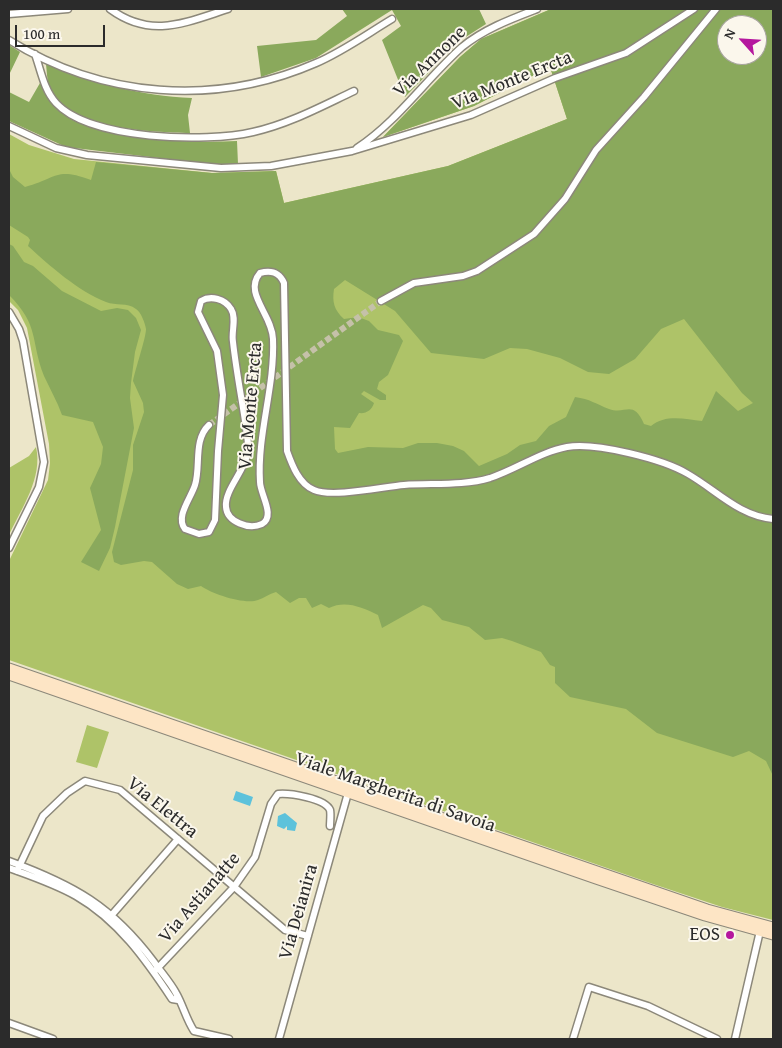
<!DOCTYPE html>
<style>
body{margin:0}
#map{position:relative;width:782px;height:1048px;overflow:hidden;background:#ece6c9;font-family:"Gentium Book Plus",serif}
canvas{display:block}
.frame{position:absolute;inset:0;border:10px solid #2b2b2b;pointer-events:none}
.north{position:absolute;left:717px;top:15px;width:50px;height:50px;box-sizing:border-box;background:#fbf7ec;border:1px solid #a8a59f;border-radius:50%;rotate:296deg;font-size:14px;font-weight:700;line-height:20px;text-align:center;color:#2b2b2b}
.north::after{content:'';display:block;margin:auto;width:18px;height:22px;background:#b5179e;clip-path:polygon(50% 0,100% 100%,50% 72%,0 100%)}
.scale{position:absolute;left:15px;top:25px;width:90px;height:22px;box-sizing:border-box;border:2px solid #2b2b2b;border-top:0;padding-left:6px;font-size:15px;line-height:18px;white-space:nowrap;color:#2b2b2b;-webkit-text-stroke:4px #fbf7ec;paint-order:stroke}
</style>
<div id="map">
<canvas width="782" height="1048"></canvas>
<div class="frame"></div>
<div class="north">N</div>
<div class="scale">100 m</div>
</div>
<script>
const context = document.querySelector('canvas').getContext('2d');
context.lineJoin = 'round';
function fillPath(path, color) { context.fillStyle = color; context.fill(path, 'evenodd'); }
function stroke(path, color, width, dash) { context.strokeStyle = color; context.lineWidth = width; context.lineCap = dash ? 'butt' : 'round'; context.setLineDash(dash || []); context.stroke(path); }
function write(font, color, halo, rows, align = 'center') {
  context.font = font + ' "Gentium Book Plus",serif'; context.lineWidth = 4; context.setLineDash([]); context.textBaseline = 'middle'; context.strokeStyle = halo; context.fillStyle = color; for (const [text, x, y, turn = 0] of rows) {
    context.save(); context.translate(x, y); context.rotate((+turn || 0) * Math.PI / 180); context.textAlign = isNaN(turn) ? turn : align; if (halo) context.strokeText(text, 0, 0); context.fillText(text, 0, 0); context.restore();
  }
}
fillPath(new Path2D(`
 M551,9h222v911l-51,-13 -69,-23 -644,-224v-99l39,-81 2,-17 -1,-19 -22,-116 -9,-18 -9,-9v-167l20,11 45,14 138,14 64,-2 8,32 164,-37 119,-47 -17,-52 -76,39 -91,31 77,-80 21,-18zM727,25h30v30h-30z
 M36,447c7,31 -14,60 -27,88v-67l20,-12z
 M87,725l22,7 -12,36 -21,-6z`), '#aec368');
fillPath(new Path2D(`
 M342,9h137l7,15 -25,16 -56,57 -23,-57 19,-14 -9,-16 -76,48 -55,19 -4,-31 59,-6 31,-24z
 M551,9h222v767l-7,-15 -17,-10 -16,6 -76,-24 -31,-24 -56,-12 -15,-14v-16l-5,-2 -9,-13 -29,-11 -10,-3 -17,2 -16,-13 -27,-7 -11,-12 -8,-3 -41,23 -4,-13c-16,-8 -33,-15 -49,-7l-8,-4 -9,4 -6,-10h-7l-9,5 -14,-11c-7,2 -12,6 -18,8 -13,5 -46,-6 -57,-14l-13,3 -11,-5 -25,-22 -8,-1 -23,4 -7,-3 -2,-10 21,-82v-25l11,-33 -1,-9 -10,-22c2,-11 13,-43 13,-52 -1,-6 -5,-17 -10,-20 -9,-7 -20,-3 -30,-7 -28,-11 -56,-36 -78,-56l2,-6 -2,-3 -19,-12v-56l4,8 12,10c33,-9 30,-20 66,-7l5,-18 116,11 64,-2 8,32 164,-37 119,-47 -17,-52 -76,39 -91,31 77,-80 21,-18zM727,25h30v30h-30zM345,280l50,31 36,42 53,6 26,-11 17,1 33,9 28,14 21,2 26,-15 26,-30 23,-10 58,74 11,10 -15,8 -22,-20 -14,30c-17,-2 -37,-7 -51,5l-7,-2c-11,-25 -18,-9 -35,-15 -13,-5 -19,-10 -34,-12l-9,20 -17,9 -13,15 -16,4 -13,9 -28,12 -15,-15 -11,-5 -16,-3h-19l-15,5 -35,-1 -30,6 -3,-4 -1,-22 16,1 9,-15c7,1 13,-3 15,-10l-13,-9 3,-3 16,9h6v-5l-9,-6 2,-7 9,-7 15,-34 -4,-6 -21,-5 -9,-9 -11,-4 -14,2c-10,-9 -12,-17 -10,-30z
 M9,45l11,7 -11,23z
 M46,64c47,19 95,32 146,34l-4,17 2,18c-38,-1 -119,-3 -139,-42 -4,-8 -4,-18 -5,-27z
 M40,83c6,14 14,25 26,33 10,7 22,9 33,12 46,13 91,15 138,13l1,23 -20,1 -152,-18 -57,-26v-29l20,10z
 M9,244l4,2 11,16 9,4 29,25 39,20 16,-3 11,2 8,8 5,12 -6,22 -4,31 -1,15 4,30 -19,99 -5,21 -11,23 -18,-9 20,-32 -11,-42 11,-24 2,-17 -10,-25 -31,-7c-5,-14 -12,-26 -18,-39 -14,-36 -4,-50 -35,-81z`), '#8aa95c');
fillPath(new Path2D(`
 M236,791l17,6 -3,9 -17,-6z
 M285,813l12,10 -2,8 -8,-1v-4l-3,3 -7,-3 1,-10z`), '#5dc2db');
stroke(new Path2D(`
 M209,425l172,-124`), '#c5c1a9', 6, [6, 3]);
const street = new Path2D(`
 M110,9c41,30 74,14 118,0
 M9,14l59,-5
 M9,40c93,58 206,67 307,23 26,-11 51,-29 76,-44
 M35,54c6,17 9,36 21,49 34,37 150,40 197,29 36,-8 69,-26 101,-41
 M9,126l47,22 31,7 134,13 50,-2 81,-15 119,-36 84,-37 71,-25 68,-44
 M357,148c41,-27 69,-69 105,-101 22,-18 49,-28 75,-38
 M381,301l33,-18 49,-7 14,-5 57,-37 31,-35 31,-49 48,-53 72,-88
 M9,312l10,17 4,12 21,121 -5,25 -30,61
 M209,425c-16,15 -8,41 -14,60 -4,13 -20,32 -10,44l14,5 10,-2 6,-12 3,-69 5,-56 -6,-44 -19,-39 3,-11c10,-6 24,-2 30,8 6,9 0,23 2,33 3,27 8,53 12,79 1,10 4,21 3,30 -2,19 -24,39 -22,56 1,15 23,23 36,17 14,-8 -2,-30 -2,-42 -3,-48 15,-95 13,-143 -1,-25 -30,-46 -13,-66 11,-3 19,-1 24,10l3,168c5,14 12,33 27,39 18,8 68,-3 90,-5 29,-2 59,1 86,-7 27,-9 50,-26 77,-31 28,-5 96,12 121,27 28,16 51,42 85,45
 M9,861c65,24 103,45 145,101 7,10 16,20 22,31 7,12 10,26 18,38l35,8
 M9,868c22,8 46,16 67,28 42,24 70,64 96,103l6,1
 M17,871l26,-55 24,-23 18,-12 35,9 165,140 23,6
 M110,917l68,-78
 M154,972l80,-85 21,-30 16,-53 7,-10c11,-1 47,4 52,16 1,4 0,12 0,16
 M9,1023l44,16
 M279,1039l69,-246
 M573,1039l16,-52 59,19 69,33
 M735,1039l25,-108`);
const secondary = new Path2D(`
 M9,668l698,241 66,18
 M9,675l587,204 109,37 68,19`);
stroke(street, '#8c887a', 9);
stroke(secondary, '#8c887a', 11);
stroke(street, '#fff', 6);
stroke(secondary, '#fde5c5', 9);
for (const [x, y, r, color] of [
 [730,935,5,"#b5179e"]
]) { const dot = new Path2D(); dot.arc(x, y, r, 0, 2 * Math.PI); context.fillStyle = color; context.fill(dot); stroke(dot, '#fbf7ec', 2); }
write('19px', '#2b2b2b', '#fbf7ec', [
 ["Via Annone",430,62,-44],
 ["Via Monte Ercta",512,81,-22],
 ["Via Monte Ercta",251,406,-85],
 ["Viale Margherita di Savoia",395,793,19],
 ["Via Elettra",162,808,39],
 ["Via Astianatte",200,898,-49],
 ["Via Deianira",299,912,-74]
]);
write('19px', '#2b2b2b', '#fbf7ec', [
 ["EOS",720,935]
], 'right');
</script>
